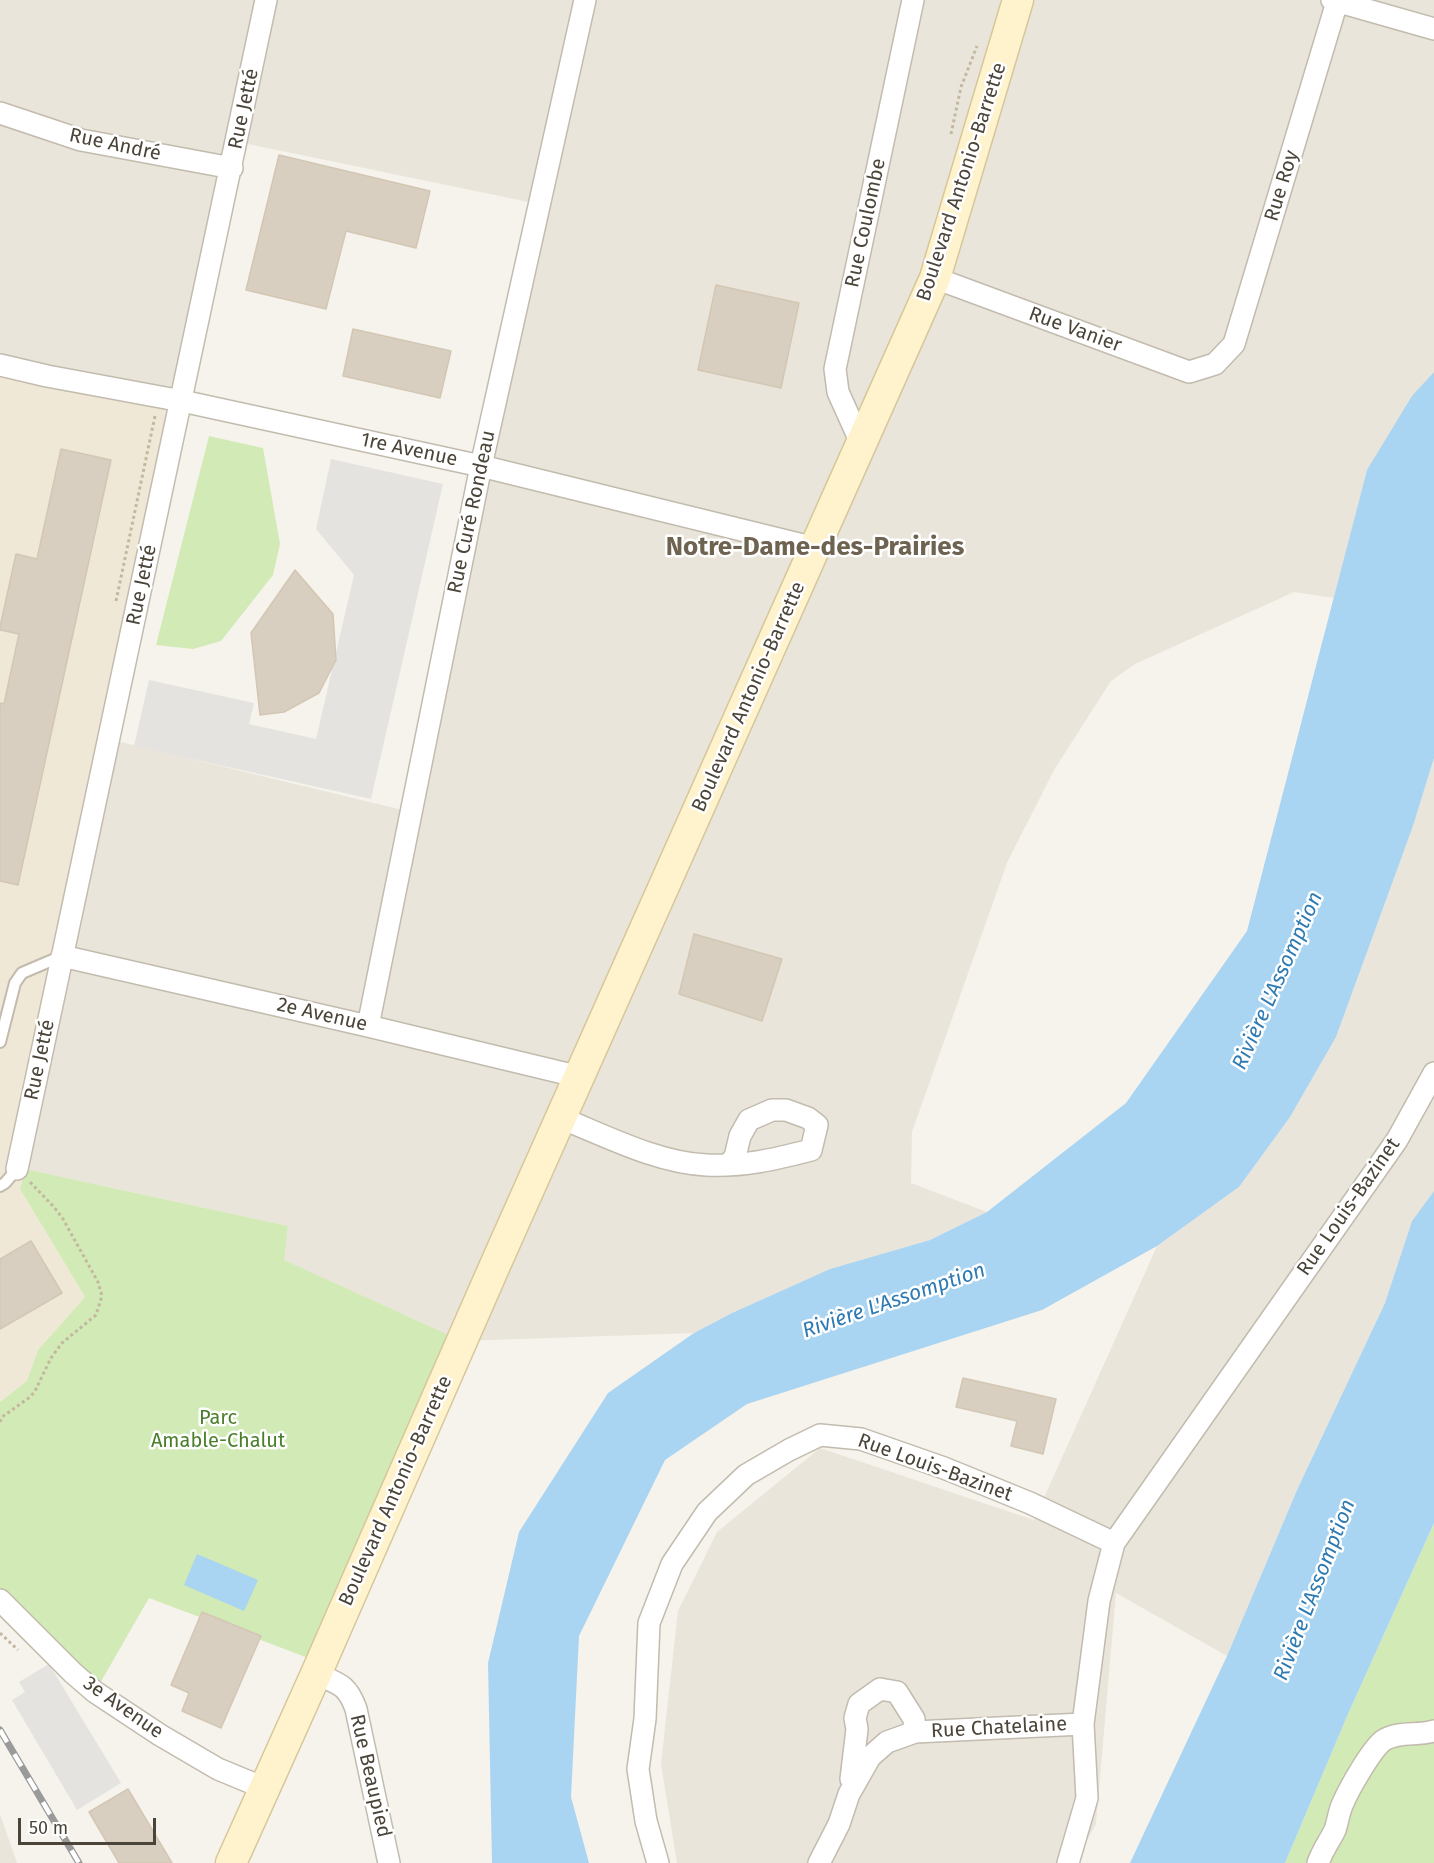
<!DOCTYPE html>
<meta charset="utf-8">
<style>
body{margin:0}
#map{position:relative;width:1434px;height:1863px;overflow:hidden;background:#f6f3ec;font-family:"Fira Sans",sans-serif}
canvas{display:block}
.scale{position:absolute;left:18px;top:1818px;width:138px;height:27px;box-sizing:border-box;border:3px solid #4b4439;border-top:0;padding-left:8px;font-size:18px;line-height:21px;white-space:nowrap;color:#4b4439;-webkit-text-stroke:4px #fff;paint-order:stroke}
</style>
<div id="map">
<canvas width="1434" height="1863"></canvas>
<div class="scale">50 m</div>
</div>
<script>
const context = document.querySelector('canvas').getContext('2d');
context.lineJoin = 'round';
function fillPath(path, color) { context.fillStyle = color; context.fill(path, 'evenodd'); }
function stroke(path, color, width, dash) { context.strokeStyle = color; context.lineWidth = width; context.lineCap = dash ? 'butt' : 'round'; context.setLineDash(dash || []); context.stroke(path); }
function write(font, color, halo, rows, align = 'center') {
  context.font = font + ' "Fira Sans",sans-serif'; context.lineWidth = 5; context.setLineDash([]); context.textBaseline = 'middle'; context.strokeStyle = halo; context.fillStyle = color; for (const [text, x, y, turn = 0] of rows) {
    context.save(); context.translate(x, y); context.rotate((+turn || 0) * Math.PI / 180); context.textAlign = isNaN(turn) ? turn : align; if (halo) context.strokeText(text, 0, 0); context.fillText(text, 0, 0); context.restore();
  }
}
fillPath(new Path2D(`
 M0,0h1434v381l-67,89 -33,128 -40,-6 -159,72 -24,17 -57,89 -47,93 -95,269 -1,51 76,29 -57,28 -100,29 -98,44 -38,20 -232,8 -179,-81 5,-34 -263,-57 84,-430 302,73 137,-606 -305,-63 -61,258 -182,-36z
 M1434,758v433l-22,30 -27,82 -88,187 -70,166 -111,-63 -20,231 -21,39h-398l-16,-99 17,-153 39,-79 103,-84 214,72 123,-274 82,-59 51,-70 46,-80 77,-211z
 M0,1814l17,49h-17z`), '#eae5da');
fillPath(new Path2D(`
 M0,365l182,36 -162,788 65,108 -47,53 -11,31 -27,21z`), '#efe8d6');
fillPath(new Path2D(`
 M209,436l54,12 17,96 -7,31 -52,66 -28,8 -37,-4z
 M25,1169l263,57 -4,34 178,81 -151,318 -162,-61 -54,94 -95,-92v-198l27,-21 11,-31 47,-53 -65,-108z
 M1434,1523v340h-149l63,-149z`), '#d2eab5');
fillPath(new Path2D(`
 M331,459l112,25 -72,315 -237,-53 15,-66 105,23 -5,21 67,15 38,-164 -38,-46z
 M49,1664l72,119 -44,27 -65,-110 13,-8 -6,-10z`), '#e5e3e0');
fillPath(new Path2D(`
 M1434,372v386l-21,68 -77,211 -46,80 -51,70 -82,59 -115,64 -295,94 -82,56 -86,176 -8,161 18,66h-97l-4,-200 31,-131 89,-139 86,-60 38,-20 98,-44 100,-29 57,-28 139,-109 121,-172 120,-461 45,-74z
 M1434,1191v332l-86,191 -63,149h-155l97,-207 70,-166 88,-187 27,-82z
 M197,1554l61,26 -14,31 -60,-26z`), '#a9d4f2');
const building = new Path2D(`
 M279,155l151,36 -14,57 -70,-17 -20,78 -80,-19z
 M716,285l83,18 -18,85 -83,-18z
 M353,329l98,22 -11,47 -97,-22z
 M61,449l50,11 -93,425 -18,-4v-178l4,1 15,-70 -19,-4v-3l16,-73 21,5z
 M295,570l38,44 3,46 -17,33 -35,19 -24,3 -9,-82z
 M694,934l88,25 -20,62 -83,-27z
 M31,1241l31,52 -62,36v-70z
 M963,1378l93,21 -13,55 -32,-8 6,-25 -61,-14z
 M202,1612l59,24 -40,92 -39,-17 7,-18 -18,-8z
 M128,1789l44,74h-53l-30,-51z`);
fillPath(building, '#d8cfc1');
stroke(building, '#d3c7b4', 1.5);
const lane = new Path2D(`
 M0,1042l15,-59 7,-10 40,-17
 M0,1186l5,-3 12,-14`);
const street = new Path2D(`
 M1332,0l102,29
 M0,113l81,27 151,28
 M935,278l254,94 26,-8 19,-20 103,-342
 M0,365l47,11 135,25 299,65 334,82
 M861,443l-23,-51 -3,-23 78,-369
 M62,956l306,70 212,51
 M368,1026l113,-560 104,-466
 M561,1118c45,18 97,45 145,47 37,2 70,-6 105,-15l6,-25 -9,-7 -22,-8h-14l-23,10 -9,16 -5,21 -7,8
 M17,1169l249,-1169
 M0,1600l73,73 22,19 65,43 58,34 46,19
 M316,1674c23,10 31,10 40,35l33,154
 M851,1779l6,-50 -2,-11 4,-14 21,-15 17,3 17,27 1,13
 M658,1863l-12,-42 -8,-52 7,-50 4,-96 23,-59 35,-52 39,-37 43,-25 31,-15 41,4 83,29 86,35 84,40
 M819,1863l20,-39 10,-30 21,-37 17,-15 28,-10 168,-8
 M1068,1863l19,-65 -4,-74 16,-123 15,-58 283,-403 37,-67
 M1318,1863c5,-14 11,-21 17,-33 3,-9 4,-19 8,-27 6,-14 29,-55 41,-63 15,-9 34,-4 50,-9`);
const secondary = new Path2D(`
 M231,1863l85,-189 180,-411 439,-985 83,-278`);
stroke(lane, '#c2bbae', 14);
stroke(street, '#c2bbae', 24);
stroke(secondary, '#d6c79b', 33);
stroke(new Path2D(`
 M951,134l10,-47 16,-41
 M116,601l39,-185
 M0,1422l2,-5 28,-20 5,-6 16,-33 11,-15 34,-28 6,-19 -4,-14 -35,-63 -9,-12 -25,-26
 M0,1633l18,17`), '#c4b79f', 3, [3, 3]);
stroke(lane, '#fff', 10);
stroke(street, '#fff', 21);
stroke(secondary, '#fff3cd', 30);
const rail = new Path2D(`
 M0,1730l79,133`);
stroke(rail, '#9a9a9a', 7);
stroke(rail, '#fff', 4.5, [14]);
write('20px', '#4b4439', '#fff', [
 ["Rue Jetté",244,109,-78],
 ["Rue André",115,145,12],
 ["Boulevard Antonio-Barrette",962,182,-72],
 ["Rue Roy",1282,186,-73],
 ["Rue Coulombe",866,223,-78],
 ["Rue Vanier",1075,330,20],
 ["1re Avenue",409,450,12],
 ["Rue Curé Rondeau",472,512,-78],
 ["Rue Jetté",142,585,-78],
 ["Boulevard Antonio-Barrette",749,697,-66],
 ["2e Avenue",322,1015,13],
 ["Rue Jetté",40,1060,-78],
 ["Rue Louis-Bazinet",1349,1207,-55],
 ["Rue Louis-Bazinet",935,1468,20],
 ["Boulevard Antonio-Barrette",396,1491,-66],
 ["3e Avenue",123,1708,35],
 ["Rue Chatelaine",999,1728,-3],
 ["Rue Beaupied",370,1776,77]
]);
write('20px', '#4a7f2a', '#fff', [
 ["Parc",218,1418],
 ["Amable-Chalut",218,1441]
]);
write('italic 21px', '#2e7ab2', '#fff', [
 ["Rivière L'Assomption",1278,981,-66],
 ["Rivière L'Assomption",894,1301,-19],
 ["Rivière L'Assomption",1315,1590,-69]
]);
write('bold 26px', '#6e6250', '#fff', [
 ["Notre-Dame-des-Prairies",815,548]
]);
</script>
